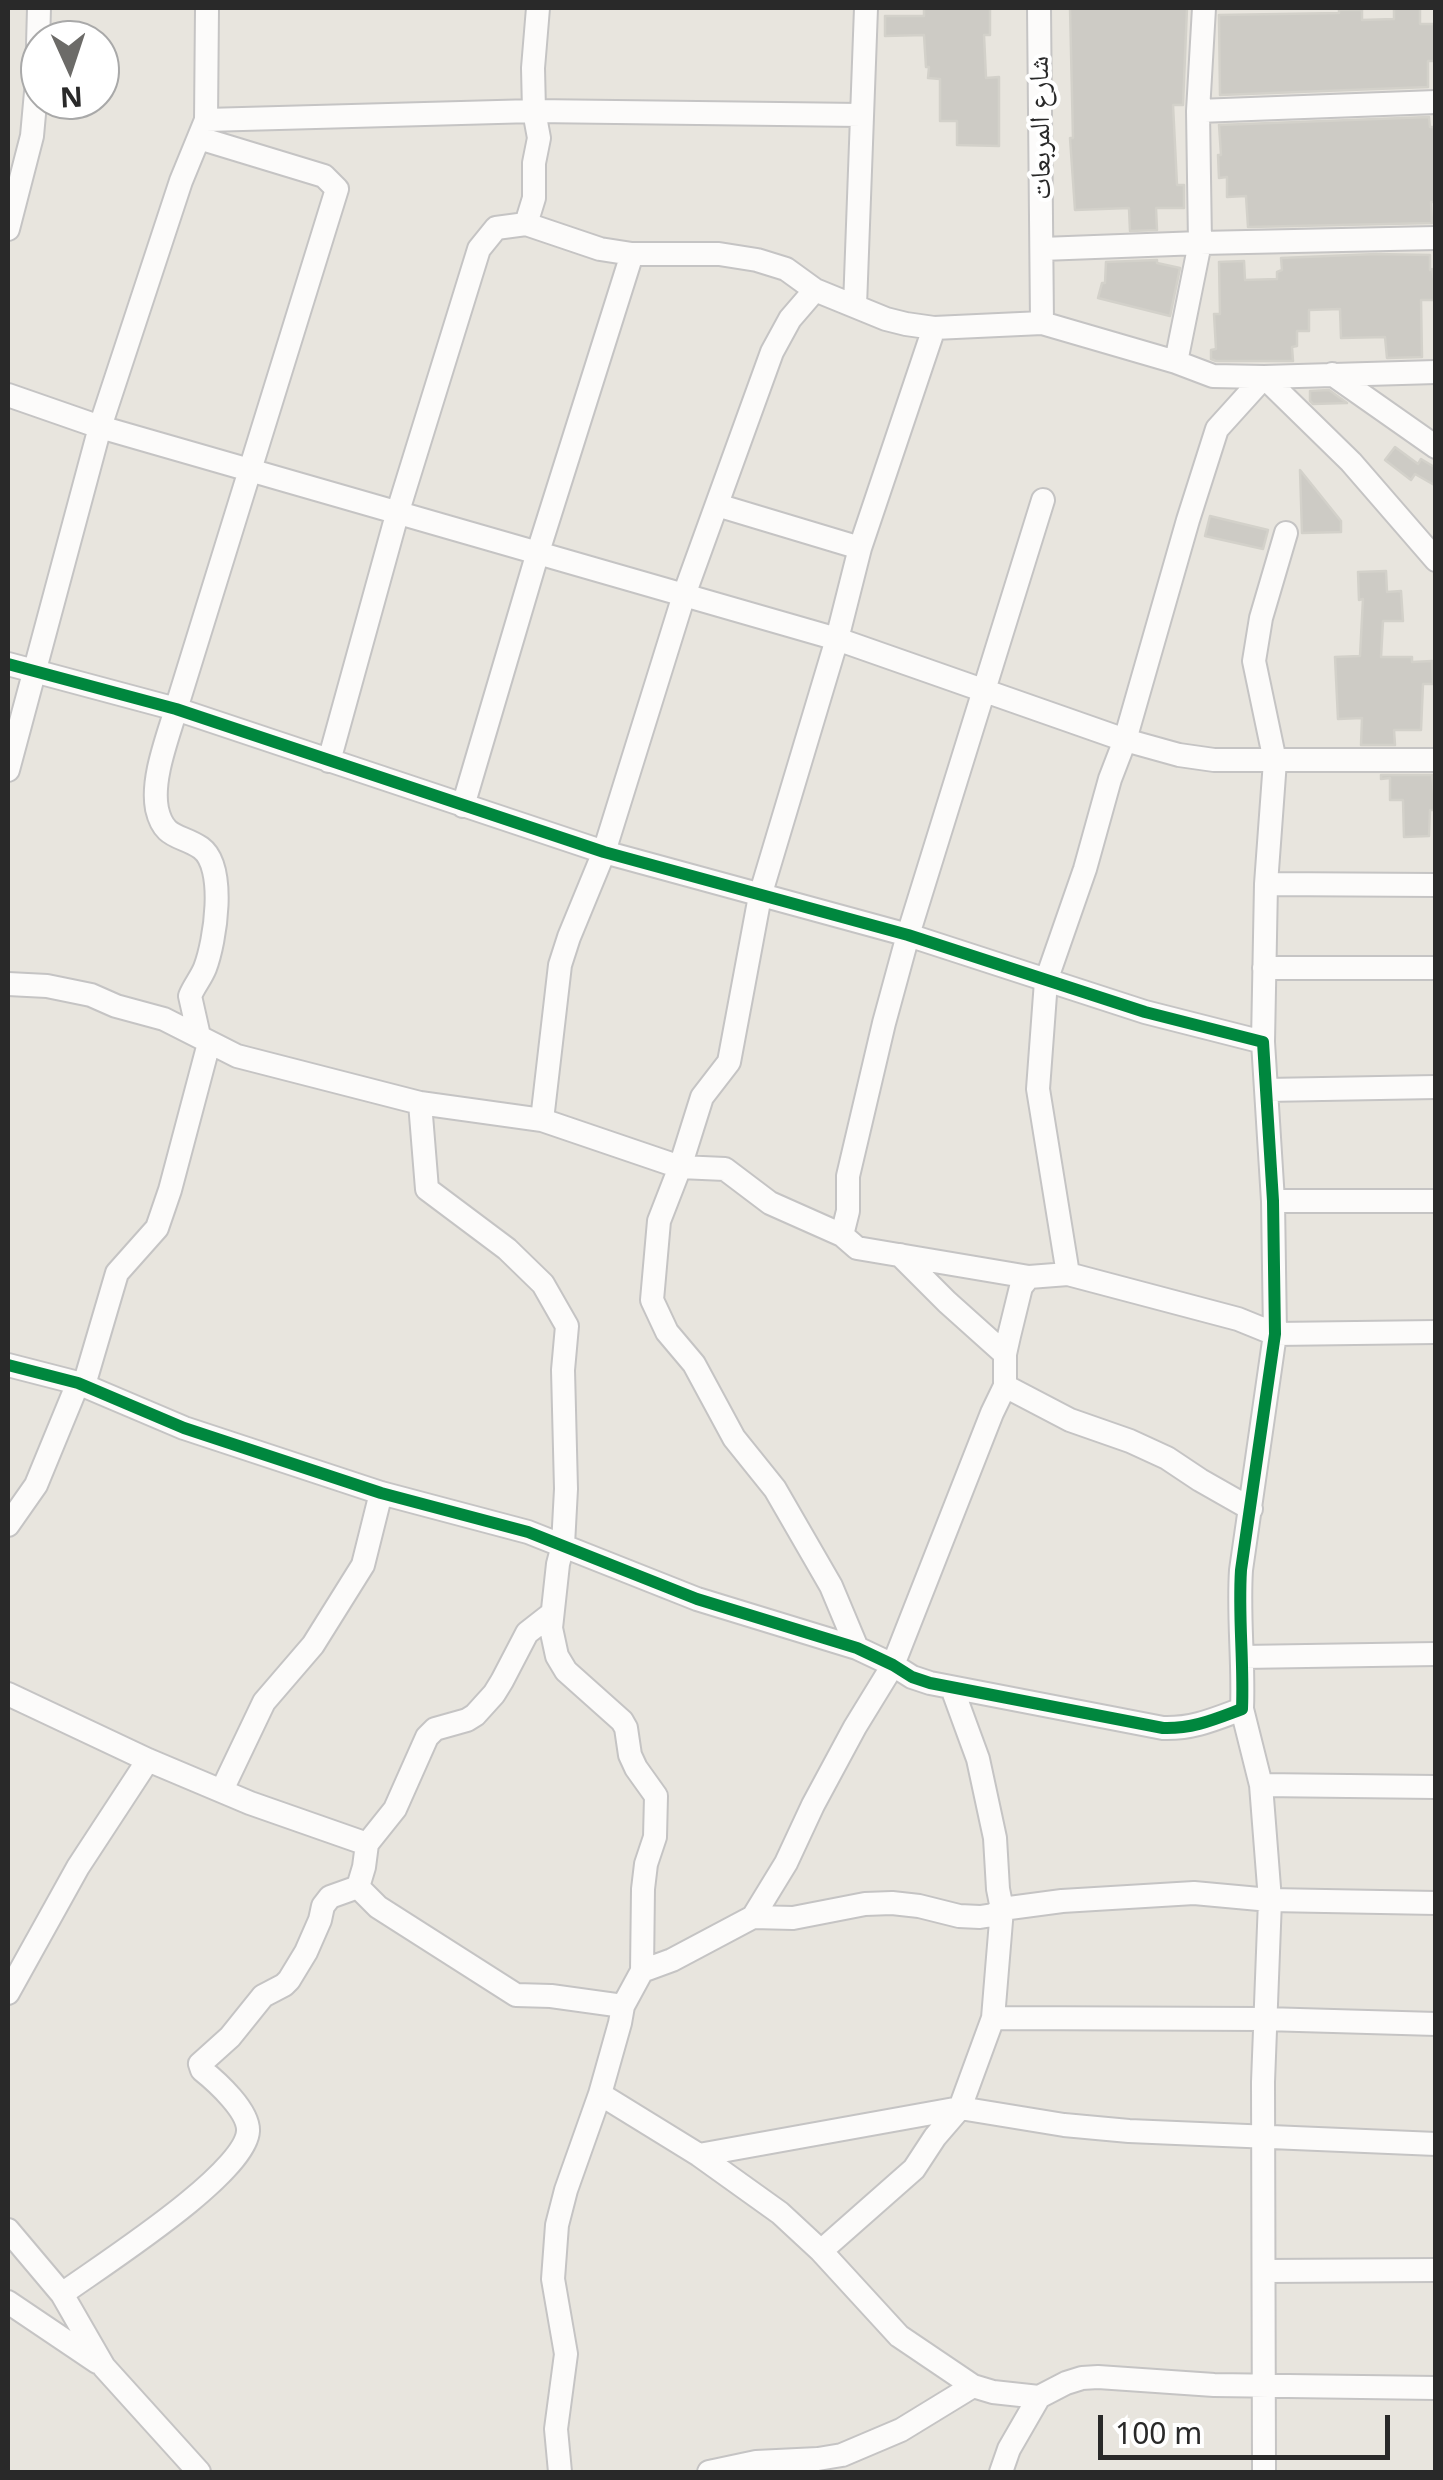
<!DOCTYPE html>
<meta charset="utf-8">
<style>
body{margin:0}
#map{position:relative;width:1443px;height:2480px;overflow:hidden;background:#e8e5de;font-family:"Noto Sans",sans-serif}
canvas{display:block}
.frame{position:absolute;inset:0;border:10px solid #292929;pointer-events:none}
.north{position:absolute;left:20px;top:20px;width:100px;height:100px;box-sizing:border-box;background:#fff;border:2px solid #a9a9a9;border-radius:50%;rotate:177deg;font-size:28px;font-weight:700;line-height:40px;text-align:center;color:#292929}
.north::after{content:'';display:block;margin:auto;width:35px;height:45px;background:#6c6b68;clip-path:polygon(50% 0,100% 100%,50% 72%,0 100%)}
.scale{position:absolute;left:1098px;top:2415px;width:292px;height:45px;box-sizing:border-box;border:5px solid #292929;border-top:0;padding-left:12px;font-size:30px;line-height:35px;white-space:nowrap;color:#292929;-webkit-text-stroke:8px #fff;paint-order:stroke}
</style>
<div id="map">
<canvas width="1443" height="2480"></canvas>
<div class="frame"></div>
<div class="north">N</div>
<div class="scale">100 m</div>
</div>
<script>
const context = document.querySelector('canvas').getContext('2d');
context.lineJoin = 'round';
function fillPath(path, color) { context.fillStyle = color; context.fill(path, 'evenodd'); }
function stroke(path, color, width, dash) { context.strokeStyle = color; context.lineWidth = width; context.lineCap = dash ? 'butt' : 'round'; context.setLineDash(dash || []); context.stroke(path); }
function write(font, color, halo, rows, align = 'center') {
  context.font = font + ' "Noto Sans","Noto Naskh Arabic",sans-serif'; context.lineWidth = 8; context.setLineDash([]); context.textBaseline = 'middle'; context.strokeStyle = halo; context.fillStyle = color; for (const [text, x, y, turn = 0] of rows) {
    context.save(); context.translate(x, y); context.rotate((+turn || 0) * Math.PI / 180); context.textAlign = isNaN(turn) ? turn : align; if (halo) context.strokeText(text, 0, 0); context.fillText(text, 0, 0); context.restore();
  }
}
const building = new Path2D(`
 M924,8h66v27h-6l2,43 13,-1v69l-42,-1v-24h-17v-42l-12,-1 1,-11h-3l-2,-32 -39,1v-20h39z
 M1070,8h117l-4,97h-10l4,80h7v23h-28l1,22 -27,1 -1,-23 -54,2 -5,-72h3z
 M1420,8v16h16v37h-8v26l-208,8 -1,-80 120,-2v-3h23v10l32,-1v-10z
 M1429,117l1,10h6l-1,75h-4l1,21 -184,4 -2,-31 -19,1v-20l-8,1 -1,-23h3l-2,-30z
 M1376,254l54,1v15l2,-1 2,10v21h-13l1,57 -35,1 -2,-21 -44,1 -1,-29 -31,1v21h-12v15l-5,1 1,14h-77l-5,-2v-9l5,-1 -2,-35h6l-1,-52 25,-1 1,19 32,-1v-7l5,-2 -1,-12z
 M1157,260v3l23,5 -10,48 -72,-18 4,-15h3l1,-21z
 M1329,390l18,13 -34,1 -3,-3v-10z
 M1395,447l23,17 3,-5 15,9v18l-21,-12 -4,6 -26,-20z
 M1300,470l41,51v11l-39,1z
 M1210,516l58,14 -5,19 -58,-13z
 M1386,571l1,21 14,-1 2,30h-20l-2,36h31v5l20,-1 1,23h-10l-2,46h-27l1,15h-34l1,-27 -24,1 -3,-62 25,-1 3,-57 -4,1 -1,-28z
 M1381,775h51l4,35h-6l-1,26 -25,1 -1,-37h-13v-22l-9,1z`);
fillPath(building, '#cdcbc5');
stroke(building, '#d3d1ca', 2.5);
const minor = new Path2D(`
 M1039,8l3,315
 M1198,111l238,-9
 M206,120l328,-9 327,4
 M199,138l125,38 13,13 -161,520c-8,28 -25,70 -19,100 7,31 24,25 44,39 26,19 14,94 4,120 -4,10 -11,18 -15,28l9,40
 M526,224l74,25 32,5h87l38,6 29,9 29,21 71,29 20,5 28,4 108,-5 134,39 37,14 51,1 172,-5
 M8,229l24,-93 5,-55 2,-73
 M1042,249l158,-6 236,-5
 M855,306l11,-298
 M1176,362l24,-119 -2,-132 6,-103
 M1332,374l104,73
 M1264,377l87,85 85,98
 M8,395l92,32 737,212 288,101 54,15 35,5h222
 M717,505l143,43
 M8,664l168,45 428,143 304,83 237,77 118,30 10,159 2,133 -34,236c-3,47 3,92 1,139 -27,10 -49,20 -79,19l-233,-45 -18,-6 -19,-12 -36,-17 -160,-49 -169,-67 -147,-39 -197,-65 -106,-45 -70,-18
 M329,761l69,-250 81,-262 17,-21 30,-4 8,-26v-35l5,-25 -5,-27 -1,-43 5,-60
 M8,770l92,-343 81,-246 25,-61 1,-112
 M463,806l75,-254 94,-298
 M1266,884l170,1
 M1264,968h172
 M8,984l39,2 44,9 25,11 48,13 73,37 183,47 122,17 138,47 45,2 45,34 72,32
 M1263,1042l3,-158 9,-123 -21,-100 7,-43 25,-85
 M1266,1090l170,-3
 M420,1103l7,86 80,60 36,35 24,42 -4,44 3,119 -3,56 -5,19 -7,64 6,28 9,15 56,50 4,7 4,27 6,13 20,28 -1,41 -9,27 -3,25 -1,82 -19,35 -3,17 -20,71 -34,96 -9,35 -4,54 13,75 -10,75 4,43
 M542,1120l18,-155 9,-28 35,-85 80,-257 88,-243 18,-33 25,-29
 M1273,1201h163
 M900,1255l47,47 58,52
 M1068,1274l-30,-185 8,-108 39,-112 25,-90 15,-39 63,-220 29,-91 47,-52
 M1029,1277l-172,-29 -15,-13 6,-24v-35l36,-153 24,-88 135,-435
 M84,1385l33,-112 40,-45 13,-38 39,-147
 M1005,1386l65,34 60,21 37,17 33,22 51,29
 M8,1525l28,-40 42,-102
 M857,1648l-26,-62 -56,-97 -41,-51 -40,-74 -27,-32 -15,-32 7,-79 21,-54 22,-70 27,-35 31,-166 77,-257 23,-91 74,-220
 M1242,1657l194,-3
 M8,1694l140,66 102,43 117,41
 M1242,1709l19,76 9,115 -7,182 1,390
 M1261,1785l175,2
 M222,1790l42,-88 49,-57 50,-80 18,-72
 M358,1887l6,-20 3,-23 28,-35 32,-72 8,-8 32,-9 8,-5 19,-21 8,-13 25,-48 23,-18
 M358,1887l20,20 138,88 35,1 72,10
 M753,1917l33,-54 27,-58 42,-78 38,-62 99,-252 13,-27v-32l4,-18 12,-49 8,-10 39,-3 170,45 37,15 161,-2
 M642,1971l30,-11 81,-43 40,1 72,-14 27,-1 27,3 40,10 21,1 13,-2 9,-6 60,-8 132,-8 76,7 166,3
 M8,1993l70,-126 70,-107
 M993,2018l272,1 171,5
 M600,2094l99,61 81,58 41,38 78,85 74,50 20,6 46,5 27,-14 16,-5 16,-1 116,8 222,3
 M699,2155l261,-47 104,17 65,6 307,13
 M8,2230l54,64 42,73 95,105
 M821,2251l93,-82 21,-32 25,-29 33,-90 9,-109 -4,-20 -3,-51 -17,-79 -26,-71
 M1265,2271l171,-1
 M62,2294c37,-27 184,-120 186,-163 1,-20 -31,-49 -46,-61l-2,-6 30,-27 33,-41 21,-11 5,-5 17,-28 14,-32 3,-14 7,-9 28,-10
 M8,2302l89,60
 M709,2472l47,-10 62,-3 24,-4 59,-25 72,-44
 M1001,2472l8,-23 30,-52`);
stroke(minor, '#c5c4c4', 26);
stroke(minor, '#fcfbfa', 22);
stroke(new Path2D(`
 M8,664l168,45 428,143 304,83 237,77 118,30 10,159 2,133 -34,236c-3,47 3,92 1,139 -27,10 -49,20 -79,19l-233,-45 -18,-6 -19,-12 -36,-17 -160,-49 -169,-67 -147,-39 -197,-65 -106,-45 -70,-18`), '#00873e', 12);
write('28px', '#292929', '#fff', [
 ["شارع المربعات",1041,128,-91]
]);
</script>
